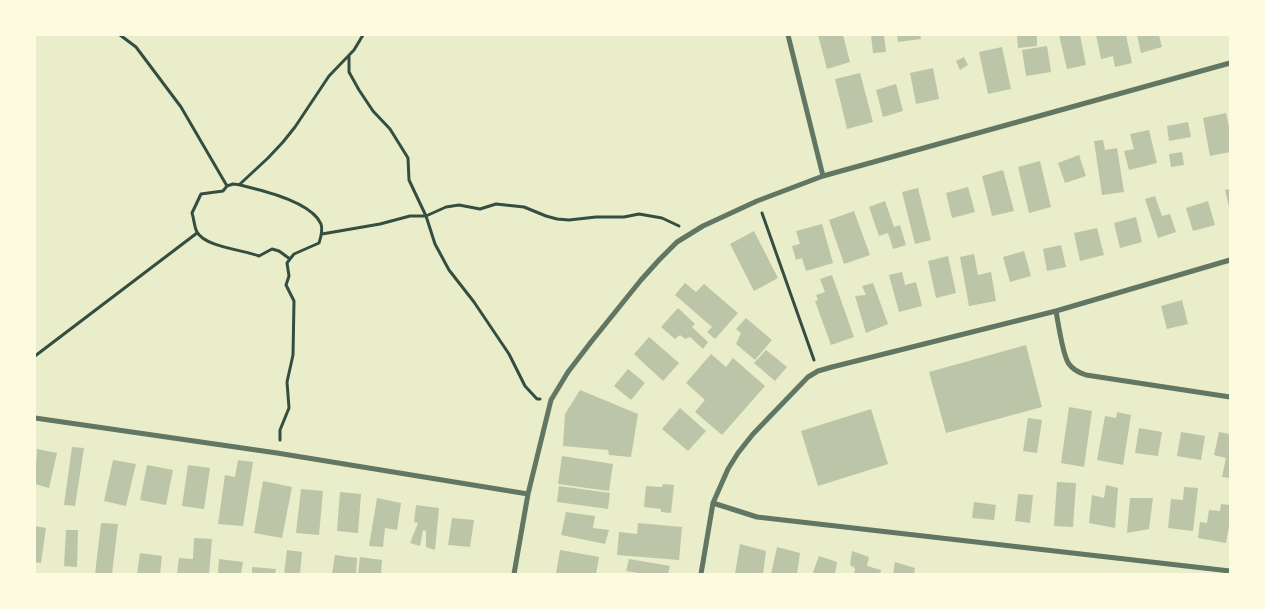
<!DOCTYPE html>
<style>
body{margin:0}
#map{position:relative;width:1265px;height:609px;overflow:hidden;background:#e9edc9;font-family:"Fira Sans Condensed",sans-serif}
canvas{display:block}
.frame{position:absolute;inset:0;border:36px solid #fefae0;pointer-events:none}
</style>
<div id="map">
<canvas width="1265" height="609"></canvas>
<div class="frame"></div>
</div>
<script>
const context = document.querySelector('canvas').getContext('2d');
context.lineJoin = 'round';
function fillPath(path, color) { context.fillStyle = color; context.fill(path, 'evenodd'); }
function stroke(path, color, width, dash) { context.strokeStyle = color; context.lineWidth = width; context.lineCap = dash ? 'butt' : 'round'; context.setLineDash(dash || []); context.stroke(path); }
fillPath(new Path2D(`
 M818,35h25l7,27 -23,7z
 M871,35h13l2,17 -13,1z
 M897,35h23l1,4 -23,3z
 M1017,35h20v11l-19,2z
 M1059,35h21l6,30 -19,4z
 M1096,35h30l6,28 -17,4 -2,-11 -12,3z
 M1137,35h22l3,12 -21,6z
 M1047,46l4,26 -25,4 -4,-26z
 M1002,47l9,42 -23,5 -9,-42z
 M964,57l4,8 -8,5 -4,-9z
 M933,68l6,31 -23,5 -6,-31z
 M860,73l13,49 -26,7 -12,-50z
 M896,84l7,27 -20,6 -7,-27z
 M1226,113l4,18v21l-20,4 -7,-38z
 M1188,122l3,15 -22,4 -2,-15z
 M1149,130l8,33 -28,7 -5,-19 10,-2 -4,-15z
 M1103,140l2,10 12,-2 7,44 -22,3 -8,-54z
 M1182,152l2,13 -13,2 -2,-13z
 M1079,155l7,21 -21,7 -7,-20z
 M1040,161l11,46 -22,6 -11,-46z
 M1003,170l11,41 -22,5 -10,-40z
 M968,187l7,25 -23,6 -6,-25z
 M918,188l13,52 -16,4 -13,-52z
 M1230,189v18h-1l-4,-17z
 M1155,196l7,20 8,-2 6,18 -18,6 -13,-39z
 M885,201l9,26 6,-2 6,20 -13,4 -5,-16 -9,3 -10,-29z
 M1208,201l7,24 -22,6 -7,-23z
 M854,211l16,44 -26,9 -15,-44z
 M1136,217l6,25 -22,6 -6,-25z
 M822,224l11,39 -27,8 -4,-13 -6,2 -4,-14 8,-2 -4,-13z
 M1097,228l7,27 -24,6 -6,-28z
 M754,231l24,47 -24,13 -24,-47z
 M1061,245l5,22 -19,4 -4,-22z
 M1024,251l7,25 -21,6 -7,-25z
 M974,254l4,21 13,-3 5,29 -27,5 -9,-49z
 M948,256l8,37 -20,5 -8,-37z
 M902,272l3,13 11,-3 6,24 -23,6 -10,-37z
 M832,275l22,62 -23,8 -16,-44 3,-1 -2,-5 9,-3 -5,-13z
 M685,283l11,9 8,-8 34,29 -23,26 -8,-7 5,-5 -37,-32z
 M873,283l15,41 -22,9 -11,-37 11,-1 -4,-9z
 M1182,300l6,24 -21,5 -6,-23z
 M678,308l17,16 -3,3 16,15 -5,7 -13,-12 -5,2 -5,-4 -5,4 -14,-12z
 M746,318l26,22 -17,20 -19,-16 5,-11 -5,-4z
 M649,337l30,26 -16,18 -29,-27z
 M1026,345l16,62 -96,26 -17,-61z
 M766,350l21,17 -12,14 -21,-18z
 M711,354l15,13 7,-9 32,28 -43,49 -27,-23 10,-12 -19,-17z
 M628,369l17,14 -14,17 -17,-14z
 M580,390l58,24 -7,43 -22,-2 -1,-5 -45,-4 2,-32z
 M1069,407l23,4 -8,56 -23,-4z
 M680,408l26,23 -18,20 -26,-22z
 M871,409l17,55 -70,22 -17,-55z
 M1117,412l14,3 -8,50 -26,-5 8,-44 11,2z
 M1028,418l14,2 -5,33 -14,-2z
 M1139,428l23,4 -4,24 -23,-3z
 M1181,432l24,4 -4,24 -24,-4z
 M1219,432l11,2v44l-8,-1 4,-19 -12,-3z
 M72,447l12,1 -9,58 -11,-1z
 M37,449l20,4 -8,35 -14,-4z
 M562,456l51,8 -4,27 -51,-7z
 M113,460l23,4 -10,42 -22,-5z
 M238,460l15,2 -10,64 -25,-2 7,-49 10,2z
 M147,465l26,5 -7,35 -26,-5z
 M188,465l22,3 -6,41 -22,-3z
 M263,481l29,6 -10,51 -28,-5z
 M1057,482l19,1 -3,44 -19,-1z
 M663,484l11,1 -3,28 -10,-1v-3l-17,-2 2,-21 16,1z
 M1106,485l12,3 -3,40 -26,-5 3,-28 12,3z
 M559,486l51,7 -2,16 -51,-7z
 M1184,487l14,1 -5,43 -25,-3 3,-29 12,1z
 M301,489l22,2 -4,44 -23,-2z
 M340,492l21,2 -3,39 -21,-2z
 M1018,494l15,1 -3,28 -15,-2z
 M377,498l24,5 -4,27 -12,-2 -2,19 -14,-1z
 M1130,498h23l-4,31 -22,4z
 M974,502l22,3 -2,15 -22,-2z
 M1221,504l9,1v15l-4,23 -28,-5 2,-16 7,1 2,-13 11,1z
 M416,505l23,3 -4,42 -9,-3v-16l-3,-1 -3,16 -10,-3 8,-20 -4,-1z
 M566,512l29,4 -2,12 16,2 -4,14 -44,-9z
 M452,518l22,2 -4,27 -22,-2z
 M101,523l17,1 -6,50h-17z
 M638,523l44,4 -3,33 -62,-5 2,-23 18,2z
 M35,526l11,2 -5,35 -6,-1z
 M66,530h12l-1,37 -13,-1z
 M194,538l18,1 -3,35h-32l2,-16 14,1z
 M740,544l26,7 -3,23h-28z
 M777,547l23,6 -3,21h-26z
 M287,550l15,2 -2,22h-16z
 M560,550l39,7 -3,17h-40z
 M852,551l17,6 -2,9 14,4 -1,4h-26l1,-6 -5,-3z
 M140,553l22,3 -2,18h-23z
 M335,555l22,3 -1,16h-24z
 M819,556l18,6 -2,12h-21l-1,-2z
 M360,557l22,3 -1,14h-23z
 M219,559l24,3 -2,12h-23z
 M629,559l41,7 -2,8h-24l-18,-3z
 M895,562l20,6 -1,6h-21z
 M252,567l24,2 -1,5h-23z`), '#bcc5a7');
stroke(new Path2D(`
 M120,35l16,12 45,60 46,79
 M349,55v17l10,18 14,21 17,18 18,29 1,22 17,36 9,28 14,26 25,32 35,52 16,32 12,13h3
 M233,184c6,0 10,2 15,3 21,5 64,16 73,37 2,6 0,13 -2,19l-25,11 -4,5 -11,-8 -7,-2 -13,7c-15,-6 -54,-9 -62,-24 -3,-5 -3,-14 -5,-19l9,-19 22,-3 4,-5z
 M240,184l28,-26 15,-16 12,-15 34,-51 25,-26 9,-15
 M762,213l52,147
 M322,234l58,-10 30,-8h16l20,-9 13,-2 21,4 16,-5 28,3 22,9 11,3 12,1 27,-3h28l15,-3 23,4 17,8
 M35,356l162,-123
 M280,440v-10l9,-22 -2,-26 6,-27 1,-54 -8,-16 3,-9 -2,-13 3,-4`), '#344e41', 3);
stroke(new Path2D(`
 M788,35l35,141
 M1056,311c2,11 7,46 13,53 4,6 11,9 17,11l144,22
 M35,418l242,35 251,41
 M713,503l44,14 473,54
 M514,574l14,-80 23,-94 17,-28 23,-30 50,-62 18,-20 18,-18 26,-16 54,-25 66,-25 407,-113
 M701,574l12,-71 15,-34 10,-16 15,-19 55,-57 10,-6 14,-4 224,-56 174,-51`), '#617663', 5);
</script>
